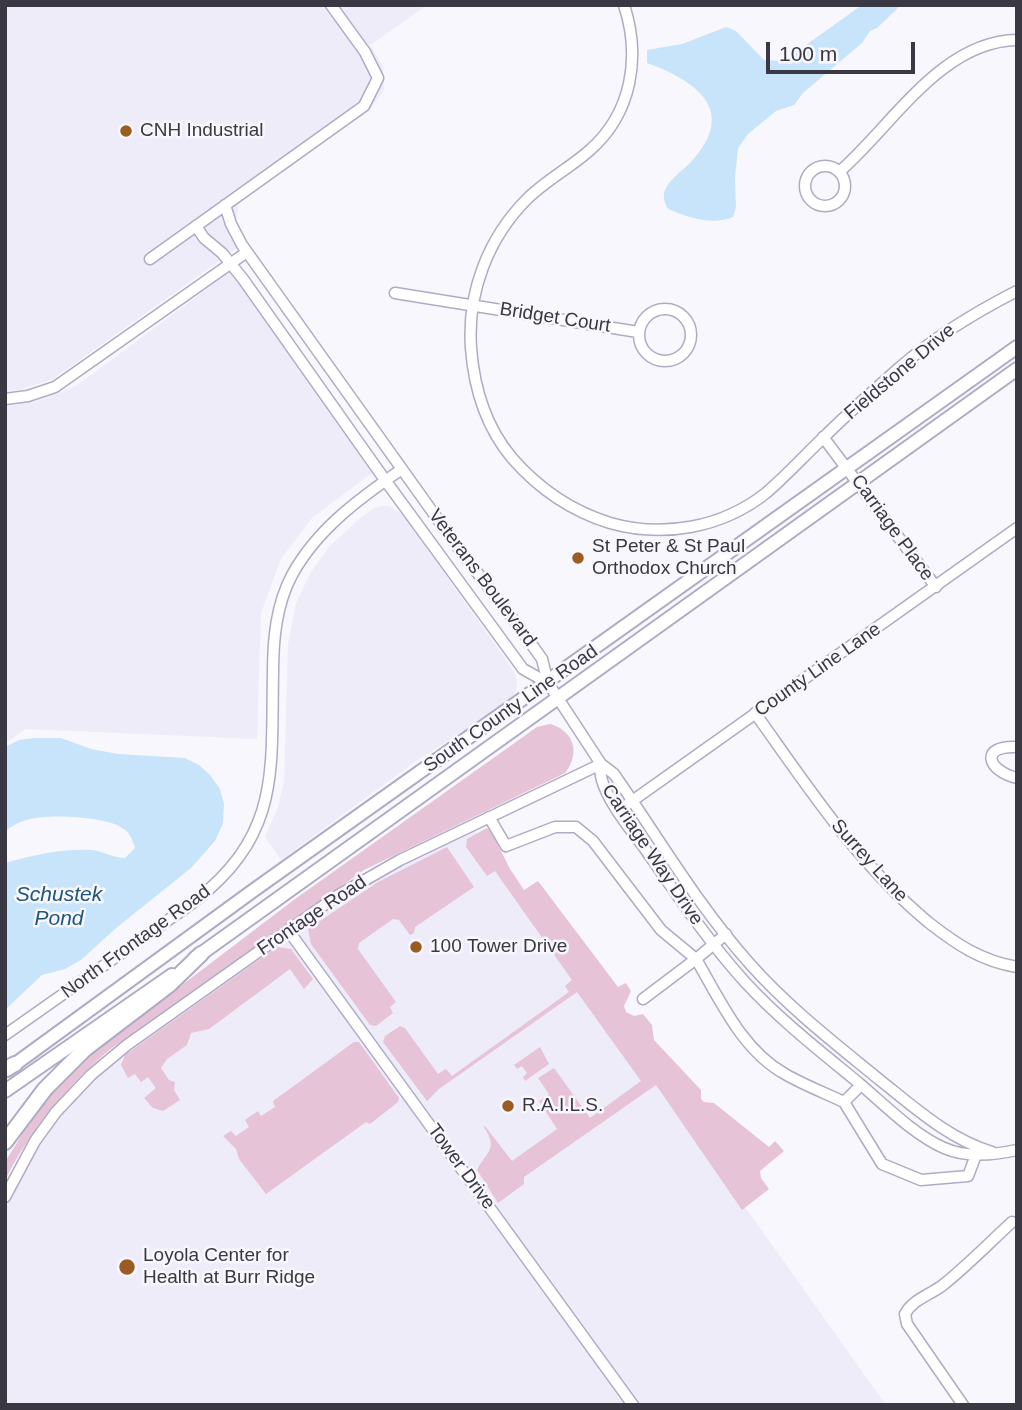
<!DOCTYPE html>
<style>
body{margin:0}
#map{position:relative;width:1022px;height:1410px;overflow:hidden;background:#f8f7fd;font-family:Arial,sans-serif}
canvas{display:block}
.frame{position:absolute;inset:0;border:7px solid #3a3842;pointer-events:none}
.scale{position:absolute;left:766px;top:42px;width:149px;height:32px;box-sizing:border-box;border:4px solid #3a3842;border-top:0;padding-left:9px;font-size:21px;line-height:24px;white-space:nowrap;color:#3a3842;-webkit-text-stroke:5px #f8f7fd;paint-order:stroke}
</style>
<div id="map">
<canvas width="1022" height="1410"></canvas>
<div class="frame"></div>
<div class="scale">100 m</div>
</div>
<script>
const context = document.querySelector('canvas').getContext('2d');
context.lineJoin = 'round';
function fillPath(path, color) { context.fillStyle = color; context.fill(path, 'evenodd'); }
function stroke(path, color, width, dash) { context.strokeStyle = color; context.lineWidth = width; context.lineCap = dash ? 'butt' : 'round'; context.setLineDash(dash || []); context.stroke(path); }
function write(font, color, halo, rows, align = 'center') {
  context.font = font + ' Arial,sans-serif'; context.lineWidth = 5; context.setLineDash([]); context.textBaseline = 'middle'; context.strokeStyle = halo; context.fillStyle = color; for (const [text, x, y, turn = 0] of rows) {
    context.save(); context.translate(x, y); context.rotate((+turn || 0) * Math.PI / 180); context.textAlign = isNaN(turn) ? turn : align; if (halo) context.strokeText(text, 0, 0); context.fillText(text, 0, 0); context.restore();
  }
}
fillPath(new Path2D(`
 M5,5h422l-56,40 12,22 1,23 -15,21 -130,90 -3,20 10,21 -193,137 -34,11 -14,1z
 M231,271l141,202 -60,45 -31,41 -20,54 -4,126 -232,-10 -20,15v-338l33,-5 38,-15z
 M382,506h7l13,8 107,150 7,12 1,11 -3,8 -15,15 -83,51 -135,99 -16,-23 13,-30 6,-26 4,-137 8,-41 15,-31 17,-24 31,-29 15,-11z
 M474,830l27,34 385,541h-881v-197l17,-37 19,-31 21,-27 17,-20 40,-35 153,-111 111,-72z`), '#eeecf9');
fillPath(new Path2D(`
 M550,724c25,7 30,30 15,49l-201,97 -252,178c-44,36 -81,81 -107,132v-18l37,-60 48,-47 205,-156 242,-172z
 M487,828l4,3 19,38 14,21 14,-9 80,106 8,-4 5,8 -7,15 2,6 8,4 9,-2 9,11 2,15 47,50v9l3,3 10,1 55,44 6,-6 9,10 -24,20 1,7 8,11 -27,21 -86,-125 -132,92v7l-26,19 -21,-33c9,-18 22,-20 7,-43l1,-1 27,35 45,-32 -18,-28 10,-7 -11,-16 16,-10 36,50 51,-37 -64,-89 -138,97 -12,12 -44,-59 2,-6 15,-10 5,2 33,46 8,-5 6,7 117,-84 -4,-6 7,-6 -77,-109 -8,5 -21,-29 1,-8z
 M447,847l27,40 -59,40 -1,6 -4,2 -11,-15 -6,-1 -34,24 -1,6 38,53 -6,5 3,6 -17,13 -6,-1 -59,-81 -3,-15 70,-47z
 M277,947l14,2 22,30 -9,10 -14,-20 -81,60 -18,4 -4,12 -20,14 -6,9 8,12 6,2 -1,8 6,10 -17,11 -10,-3 -9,-10 12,-10 -8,-11 -7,5 -6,-8 -7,4 -7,-13 4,-10z
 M354,1042h5l40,56 -1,4 -28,22 -4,-2 -100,72 -27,-35 -3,-10 -13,-13 8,-5 5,5 13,-9 -4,-7 13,-9 3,5 14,-9 -2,-6z
 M540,1047l9,17 -24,17 -2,-4 4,-4 -5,-7 -5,3 -3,-4z`), '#e7c3d8');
fillPath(new Path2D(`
 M862,5h39l-24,23 -7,3 -8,12 -59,50 -9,12 -18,6 -28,23 -10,14 -3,30 1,29 -3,10c-20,9 -46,0 -65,-8 -2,-4 -5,-9 -4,-15 2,-12 19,-24 27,-32 48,-52 5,-81 -44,-99v-13l35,-6 44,-17 10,4 28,29 17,1 8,-4z
 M35,738h26l30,11 27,5 67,4 14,7 11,10 10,14 4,15 -1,19 -8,18 -24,27 -76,61 -34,31 -16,9 -23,6 -37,35v-147c28,-8 59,-15 88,-13 11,2 21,8 32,8l10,-10c-2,-7 -5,-15 -11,-19 -18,-13 -73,-15 -94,-10 -9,2 -17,6 -25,12v-84l14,-7z`), '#c8e4fa');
const minor = new Path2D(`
 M624,5c17,52 8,108 -34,145 -20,18 -44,30 -63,49 -39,39 -60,94 -56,149 3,40 15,79 41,110 27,31 59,53 98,65 53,15 112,5 156,-30 20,-17 38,-37 57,-55 24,-24 50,-47 75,-69 36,-32 76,-56 119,-78
 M805 186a20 20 0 1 1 40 0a20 20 0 1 1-40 0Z
 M839,172c53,-46 102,-131 178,-132
 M225,205l6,19 11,21 217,304 58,75 25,35 6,24 53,81 13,10c44,63 84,132 136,190 39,44 86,80 131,117 34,27 68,58 111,71
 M196,226l8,12 18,15 21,26 142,201 138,189 25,14
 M150,259l214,-153 14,-28 -13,-26 -34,-47
 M395,293l243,39
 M639 335a26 26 0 1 1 52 0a26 26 0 1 1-52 0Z
 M5,399l23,-3 27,-9 192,-135
 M823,437l113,150
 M755,713c53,74 102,150 173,209 28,22 53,39 89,45
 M1017,747c-38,-2 -30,24 0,31
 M601,764c-6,22 28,64 42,82 32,46 64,94 102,136 35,38 75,69 115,102 26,22 53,50 84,64 23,10 49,7 73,2
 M618,811l399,-283
 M489,817l17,29 49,-19h21l17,14 68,89 35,29 30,-25
 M288,930l345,475
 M643,999l53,-40c24,41 46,91 89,115 19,11 40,19 59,28l17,-17
 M5,1035l189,-133c87,-68 77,-130 79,-229 0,-33 3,-68 19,-98 25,-46 68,-77 110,-106
 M844,1102l38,62 39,16 47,-4 8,-21
 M5,1197l30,-56 21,-29 35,-37 36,-30 210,-149 63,-36 201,-96
 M963,1405l-56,-81 -2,-10c8,-15 25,-19 38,-29 24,-19 46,-42 69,-63`);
const major = new Path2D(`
 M195,958l822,-589
 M7,1070l247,-180 763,-543
 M5,1091l167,-116`);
const highway = new Path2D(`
 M5,1069l10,-5
 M5,1142l40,-53 40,-40 84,-64 32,-31`);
stroke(minor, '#b0abc5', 13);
stroke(major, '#b0abc5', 16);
stroke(highway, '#b0abc5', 18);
stroke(minor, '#fff', 10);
stroke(major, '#fff', 12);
stroke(highway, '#fff', 14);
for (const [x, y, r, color] of [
 [126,131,7,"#9b5c24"],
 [578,558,7,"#9b5c24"],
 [416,947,7,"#9b5c24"],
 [508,1106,7,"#9b5c24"],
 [127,1267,9,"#9b5c24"]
]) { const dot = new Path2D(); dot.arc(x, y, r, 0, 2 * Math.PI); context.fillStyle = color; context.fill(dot); stroke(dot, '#f8f7fd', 2.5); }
write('19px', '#3a3842', '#f8f7fd', [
 ["CNH Industrial",140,131],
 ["St Peter & St Paul",592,547],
 ["Orthodox Church",592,569],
 ["100 Tower Drive",430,947],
 ["R.A.I.L.S.",522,1106],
 ["Loyola Center for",143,1256],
 ["Health at Burr Ridge",143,1278]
], 'left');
write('19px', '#3a3842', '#f8f7fd', [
 ["Bridget Court",555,318,9],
 ["Fieldstone Drive",900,372,-40],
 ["Carriage Place",892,528,54],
 ["Veterans Boulevard",482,578,53],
 ["County Line Lane",818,670,-35],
 ["South County Line Road",511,709,-35],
 ["Carriage Way Drive",652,855,56],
 ["Surrey Lane",869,861,48],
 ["Frontage Road",312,916,-34],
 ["North Frontage Road",136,942,-36],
 ["Tower Drive",461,1167,54]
]);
write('italic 21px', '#21567c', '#f8f7fd', [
 ["Schustek",59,895],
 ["Pond",59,919]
]);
</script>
